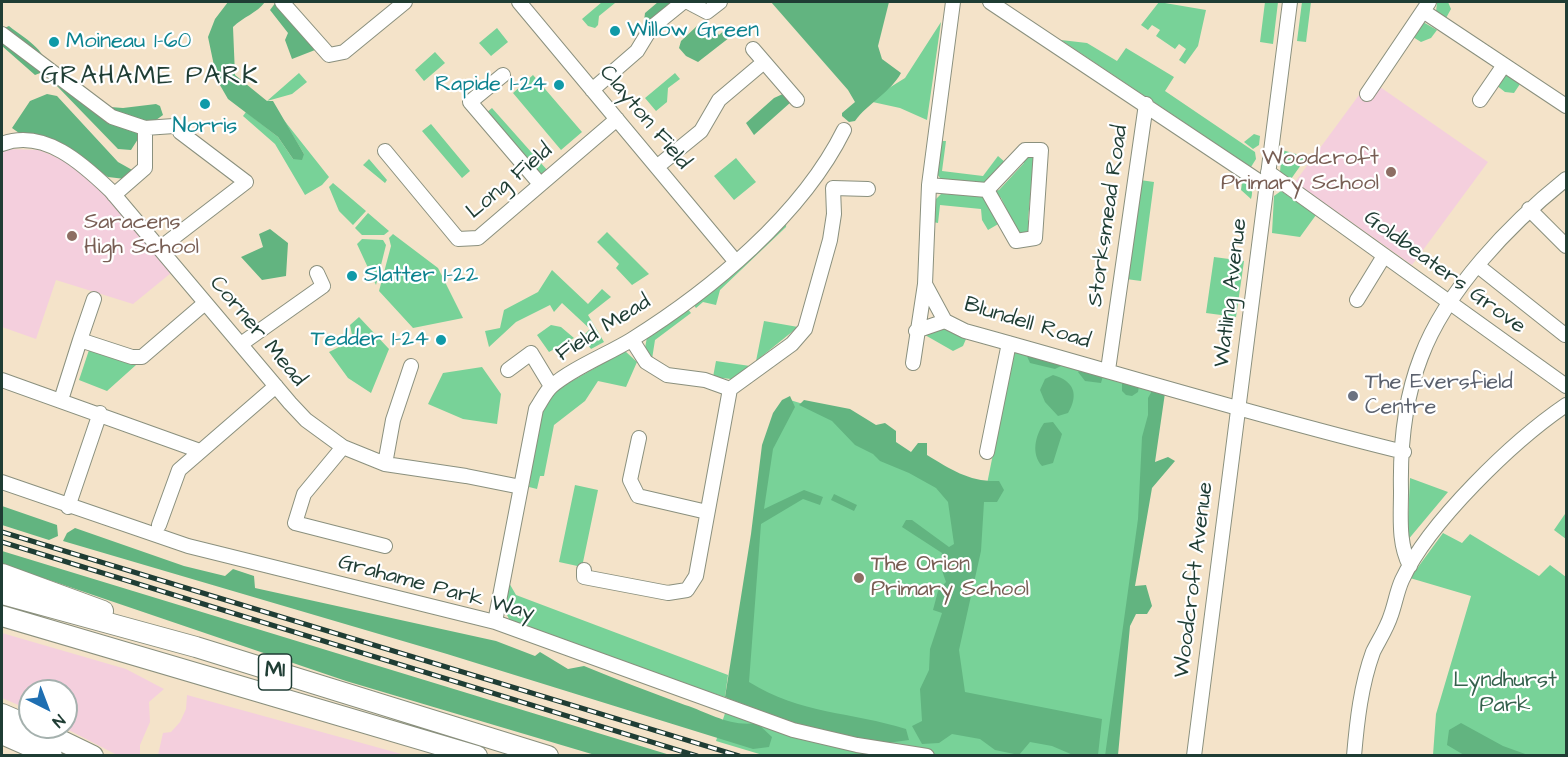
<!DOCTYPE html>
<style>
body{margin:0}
#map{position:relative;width:1568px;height:757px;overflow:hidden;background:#f4e3c9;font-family:"Architects Daughter",sans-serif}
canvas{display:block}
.frame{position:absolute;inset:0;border:3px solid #1f3d34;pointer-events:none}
.north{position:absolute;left:18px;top:679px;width:60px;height:60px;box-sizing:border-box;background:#fff;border:2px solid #a5b1ae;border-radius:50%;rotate:138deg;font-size:16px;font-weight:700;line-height:24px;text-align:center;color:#1f3d34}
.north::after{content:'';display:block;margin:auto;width:21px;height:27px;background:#1f6fb2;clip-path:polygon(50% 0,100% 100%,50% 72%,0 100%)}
</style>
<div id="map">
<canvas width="1568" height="757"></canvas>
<div class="frame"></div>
<div class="north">N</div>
</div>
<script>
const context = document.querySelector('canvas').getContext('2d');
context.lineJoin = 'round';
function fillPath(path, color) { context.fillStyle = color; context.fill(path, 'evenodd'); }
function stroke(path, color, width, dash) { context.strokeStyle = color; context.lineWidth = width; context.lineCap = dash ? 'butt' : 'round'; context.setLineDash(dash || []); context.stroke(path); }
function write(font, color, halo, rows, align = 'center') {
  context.font = font + ' "Architects Daughter",sans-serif'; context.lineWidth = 4.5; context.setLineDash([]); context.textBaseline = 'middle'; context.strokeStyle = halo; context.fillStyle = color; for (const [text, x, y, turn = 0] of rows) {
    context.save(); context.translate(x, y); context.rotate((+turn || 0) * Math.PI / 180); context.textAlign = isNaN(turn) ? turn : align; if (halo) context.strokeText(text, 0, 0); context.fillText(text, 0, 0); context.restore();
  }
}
fillPath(new Path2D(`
 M1370,80l118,82 -76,103 -117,-83z
 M6,149l33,1 38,16 37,34 57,73 -38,31 -77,-24 -20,59 -34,-12v-176z
 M2,633l124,36 38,20 -15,13 1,20 -10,23v10h-23l-54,-28h3v-36h-36v19l-28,-12z
 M187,695l171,47 47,13h-247l5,-22 8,-1 9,-10 6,-13z`), '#f4cfdd');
fillPath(new Path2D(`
 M602,2l13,1 -16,13 -1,9 -3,3 -7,-2 -6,-7z
 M1159,2l47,8 -8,36 -13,18 -6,-4 7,-11 -7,-5 -4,5 -19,-13 4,-6 -8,-5 -4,5 -7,-5z
 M1265,2h13l-5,42 -13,-2z
 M1302,2h9l-5,40 -9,-1z
 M1437,2h11l3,7 -5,9 -10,-6z
 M941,22l-14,98 -27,-12 -32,-7 37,-23z
 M1423,22l14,8 -6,8 -10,4 -8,-5z
 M497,28l11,14 -17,14 -12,-13z
 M1061,40l26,3 30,18 9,-13 48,29 -9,14 90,61 1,7 -5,8z
 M435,52l10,11 -21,18 -9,-11z
 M299,73l8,9 -15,12 -25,7z
 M675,73l5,6 -12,9 -1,14 -11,9 -11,-13z
 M1505,73l15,11 -6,9 -9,-1 -9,-7z
 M533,75l49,57 -21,18 -48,-57z
 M492,108l56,63 -3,3 -12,-3 -47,-58z
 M246,112l32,25 15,22 11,-5 -21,-35 46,58 -7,8 -17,10 -30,-51 -32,-28z
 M431,124l39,47 -8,7 -40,-47z
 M1254,134l6,2 -1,9 -6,4 -9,-7z
 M941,141h5l-4,30 41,5 15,-20 8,7 -18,21 -45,-2 -6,-8z
 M1282,150l21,6v6l-12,17 -11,-7z
 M1031,153l6,5 -4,9 -5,53 5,5 -2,7 -12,3 -18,-37 -9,-6 7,-2 25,-27 -2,-4z
 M736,158l20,24 -22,18 -20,-24z
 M369,159l18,21 -2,3 -22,-18z
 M1243,176c8,6 11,13 8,23l-10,-9z
 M1140,180l14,2 -13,99 -15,-2z
 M333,183l33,28 -13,14 -14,-14 -10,-24z
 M1281,191l35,24 -16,22 -28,-4 2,-37z
 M941,194l43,1 16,28 -12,7 -6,-10 -1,-11 -41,-4 -2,18 -5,-1 3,-23z
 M368,213l21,18 -5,4h-22l-7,-7z
 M787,214l-1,13 -66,63 -4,15 -13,-3 -7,6 -3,-4z
 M607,232l42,42 -17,11 -16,-17 3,-4 -22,-22z
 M393,234l45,34 25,50 -50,10 -34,-37 12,-45 -2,-8z
 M362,239l21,1 3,5 -10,40 -19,-41z
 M1214,257l30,4 -8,56 -30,-4z
 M552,270l36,34 14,-15 9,8 -23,18 16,27 -13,7 -9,-12 8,-8 -28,-26 -8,9 -4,-7 -34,17 -27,25 -4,-16 15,-3 4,-18 34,-18z
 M687,308l4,5 -36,27 -3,19 -7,-11 2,-11z
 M359,317l30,32 -18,44 -23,-15 -19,-26 24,-12 -3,-15z
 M764,321l34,6 -42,34z
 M551,325l10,2 13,11 -25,14 -12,-17z
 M943,327l23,12 -3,7 -10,5 -28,-16z
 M1015,344l144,42 -51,369 -342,1 -50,-15 12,-37 41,-264 21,-40 53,16 141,83z
 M90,347l46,16v2l-29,26 -28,-11z
 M625,351l12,11 -11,25 -28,-6 -13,20 -31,24 -10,51h-4l-3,13 -8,-2 10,-74 19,-24z
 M716,361l34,5 -19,13 -18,-2z
 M482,367l19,27 -4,30 -34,-5 -35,-15 15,-31z
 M1410,478l38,14 -41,49z
 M575,485l23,5 -16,77 -23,-5z
 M1565,514h1v25l-12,-9z
 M1443,533l19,10 8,-9 69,42 11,-11 16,12v178h-133l3,-41 35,-118 -61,-18z
 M508,581l8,14 212,80 -3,22 -61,-19 -154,-57 -5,-10z`), '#78d298');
fillPath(new Path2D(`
 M228,2h37c-8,11 -22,15 -32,25l2,48 32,26h6l31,53 -2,6 -9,-1 -15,-22 -50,-38 -11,-19 -9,-43 7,-18z
 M276,2l30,32 9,16 -23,9 -7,-19 3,-7 -18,-23z
 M658,2h13l-24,23 -3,-4 1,-8z
 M771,2h118l-11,44 4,13 19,14c-11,20 -33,30 -46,48l-6,1 -7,-6v-3l13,-11 -7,-12z
 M698,25l5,8 8,-6 8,8 9,-8 6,7 -36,28 -12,-6 -7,-8 2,-7z
 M9,26c16,13 36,22 39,44l-13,5 -33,-29v-17z
 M64,71l46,36 13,1 33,-4 4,2 3,9 -18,13 -14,22 -13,-1 -62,-64z
 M785,93l6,9 -37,33 -8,-12 28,-25z
 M47,94l10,2 61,66 16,9 -9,8 -17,-2 -32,-23 -57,-21 -7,-5 18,-27z
 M270,229l18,14 -2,33 -24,4 -21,-23 22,-10 -4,-13z
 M1026,354l25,6 10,6 -6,3 -25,-6z
 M1080,370l23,6 -2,7 -16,-2 -7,-9z
 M1053,375c21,6 26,19 15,38l-10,3 -13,-14 -5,-12 5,-11z
 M1122,382l17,4 -1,6 -6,4 -6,-1 -4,-4z
 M1153,389l12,4 -10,69 13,-5 7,4 -23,27 -17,98 11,-1 6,21 -5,8h-11l-6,12 -12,129 -13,1 33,-237 4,-82 6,-22v-17z
 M790,396l5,11 -22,42 -9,60 40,-19 19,7 -3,8 -17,-6 -42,25 -12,158c51,32 103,30 157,47l3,11 -29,4 -70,-15 -85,-32 26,-163 11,-89 11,-32 9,-13z
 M804,400l46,9 26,16 9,-2 11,8v11l15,10 7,-9h9v12c25,15 42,27 72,26l5,9 -7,12h-13l-3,49 -22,99 6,42 137,27 -4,36h-25l-21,-9 -22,-4 -11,13 -24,-5 -15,-11 -28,-5 -13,9 -17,1 -10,-18 10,-5 -2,-32 9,-19 1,-21 12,-36 -9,-3 5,-19 8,-9 -6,-17 2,-12 -40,-26 4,-7h6l37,27 5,-3 -6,-42 -12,-14 -27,-15 -29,-12 -7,-7 -18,-9 -23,-24 -33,-16z
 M1053,422l9,12 -9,29 -11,3c-11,-12 -7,-30 2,-43z
 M834,494l23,11 -3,6 -23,-11z
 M2,506l55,19 1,11 -9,4 -47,-15z
 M75,528l109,38 41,10 8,-7 21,7 1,12 241,53 39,15 5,-4 28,17 16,-3c34,14 67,26 101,39 25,8 44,22 72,18l15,14 -3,10 -16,2 -306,-95 -384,-113 4,-8z
 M2,551l668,204h-75l-249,-74 -344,-117z
 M1461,723l42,23 25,9h-64l-17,-10 2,-15z`), '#62b480');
const minor = new Path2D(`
 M282,2l47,53 15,-3 61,-50
 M519,2l217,260
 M688,2l19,10 13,-10
 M953,2l-24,183 -4,99 20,37 20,10c146,40 291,85 439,121
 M990,2l276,184
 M1423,11l143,95
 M2,34l110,83 33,11 29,-2
 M753,49l44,51
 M503,75l-33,27 70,82
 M592,90l45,-39 14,-23 32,-26
 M1367,94l62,-92
 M1480,100l24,-35
 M2,144c42,-16 81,20 109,47l179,212 16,17 37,27 42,17 81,12 55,11
 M385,151l73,88 20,-1 139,-119
 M658,166l43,-35 18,-31 45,-38
 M1268,172l298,214
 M929,185l58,5 38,-40h16l-6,88 -19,3 -29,-51
 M114,195l31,-27v-40
 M1529,209l37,37
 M160,248l86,-66 -66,-50
 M1478,266l87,69
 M1357,300l27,-44
 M916,331l29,-10
 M80,340l14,-41
 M632,340l14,22 21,13 38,5 25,9
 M241,344l82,-58 -6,-13
 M913,363l12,-79
 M508,370l23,-17 20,33
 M1108,370l38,-266
 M2,380l198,71
 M730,389l62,-45 13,-15 25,-89 4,-26 -1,-26 35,1
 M61,400l19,-60 52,17h10l63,-54
 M639,438l-9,42 8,16 69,16
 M343,447l-39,47 -9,29 90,23
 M987,452l22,-109
 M385,464l8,-44 18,-54
 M2,482l186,64 307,76 298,108 64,15 70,11
 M68,507l32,-94
 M159,525l20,-55 97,-84
 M1410,566c-12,-23 -9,-49 -9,-75 -1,-44 4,-93 20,-134 25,-67 90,-134 145,-178
 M584,570v7l84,16 19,-3 9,-14 34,-187
 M495,622l41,-213c5,-7 9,-17 16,-23 19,-17 56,-32 79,-46 80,-50 171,-125 213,-210
 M1194,756l96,-754
 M1354,756c3,-35 7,-71 19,-104 6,-12 14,-24 18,-37 4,-11 6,-24 11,-35 27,-58 111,-139 164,-175`);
const highway = new Path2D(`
 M2,574l101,37
 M2,594l194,53 352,109
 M2,616l475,140
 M2,714l28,12
 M33,727l60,29
 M2,734l50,22`);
stroke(minor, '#8a907e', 16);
stroke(highway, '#8a907e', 22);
stroke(minor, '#fff', 14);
stroke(highway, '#fff', 20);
const rail = new Path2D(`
 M2,532l737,224
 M2,542l695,214`);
stroke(rail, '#1f3d34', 5);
stroke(rail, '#fff', 3, [9]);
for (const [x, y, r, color] of [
 [615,31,6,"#0f9aa8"],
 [54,42,6,"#0f9aa8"],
 [559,85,6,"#0f9aa8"],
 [205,104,6,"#0f9aa8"],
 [1391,172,6,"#8d6e63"],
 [72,236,6,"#8d6e63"],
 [352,276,6,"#0f9aa8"],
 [441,340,6,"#0f9aa8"],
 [1353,396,6,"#6b7280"],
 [859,578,6,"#8d6e63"]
]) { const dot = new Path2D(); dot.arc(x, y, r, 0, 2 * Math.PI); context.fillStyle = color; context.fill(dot); stroke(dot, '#fff', 2); }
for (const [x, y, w] of [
 [275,672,33]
]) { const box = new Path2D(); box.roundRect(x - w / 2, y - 18, w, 36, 4.5); context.fillStyle = '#fff'; context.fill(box); stroke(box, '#1f3d34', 1.5); }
write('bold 21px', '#1f3d34', null, [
 ["M1",275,672]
]);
write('22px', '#0d838f', '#fff', [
 ["Willow Green",627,31],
 ["Moineau 1-60",66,42],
 ["Rapide 1-24",547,85,"right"],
 ["Norris",205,127,"center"],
 ["Slatter 1-22",364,276],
 ["Tedder 1-24",429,340,"right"]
], 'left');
write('22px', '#1f3d34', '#fff', [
 ["Clayton Field",644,118,50],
 ["Long Field",510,182,-40],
 ["Storksmead Road",1109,216,-82],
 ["Goldbeaters Grove",1444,273,36],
 ["Watling Avenue",1232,293,-83],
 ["Blundell Road",1027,324,17],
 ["Field Mead",604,329,-32],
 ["Corner Mead",257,332,50],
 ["Woodcroft Avenue",1195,580,-83],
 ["Grahame Park Way",436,589,15]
]);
write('22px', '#785e54', '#fff', [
 ["Woodcroft",1379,159,"right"],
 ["Primary School",1379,184,"right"],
 ["Saracens",84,223],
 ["High School",84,248],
 ["The Orion",871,565],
 ["Primary School",871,590]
], 'left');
write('22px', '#5b616d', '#fff', [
 ["The Eversfield",1365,383],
 ["Centre",1365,408]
], 'left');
write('22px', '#35624d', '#fff', [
 ["Lyndhurst",1505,681],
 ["Park",1505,706]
]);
context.letterSpacing = '1.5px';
write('26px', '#1f3d34', '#fff', [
 ["GRAHAME PARK",150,78]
]);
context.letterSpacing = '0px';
</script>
